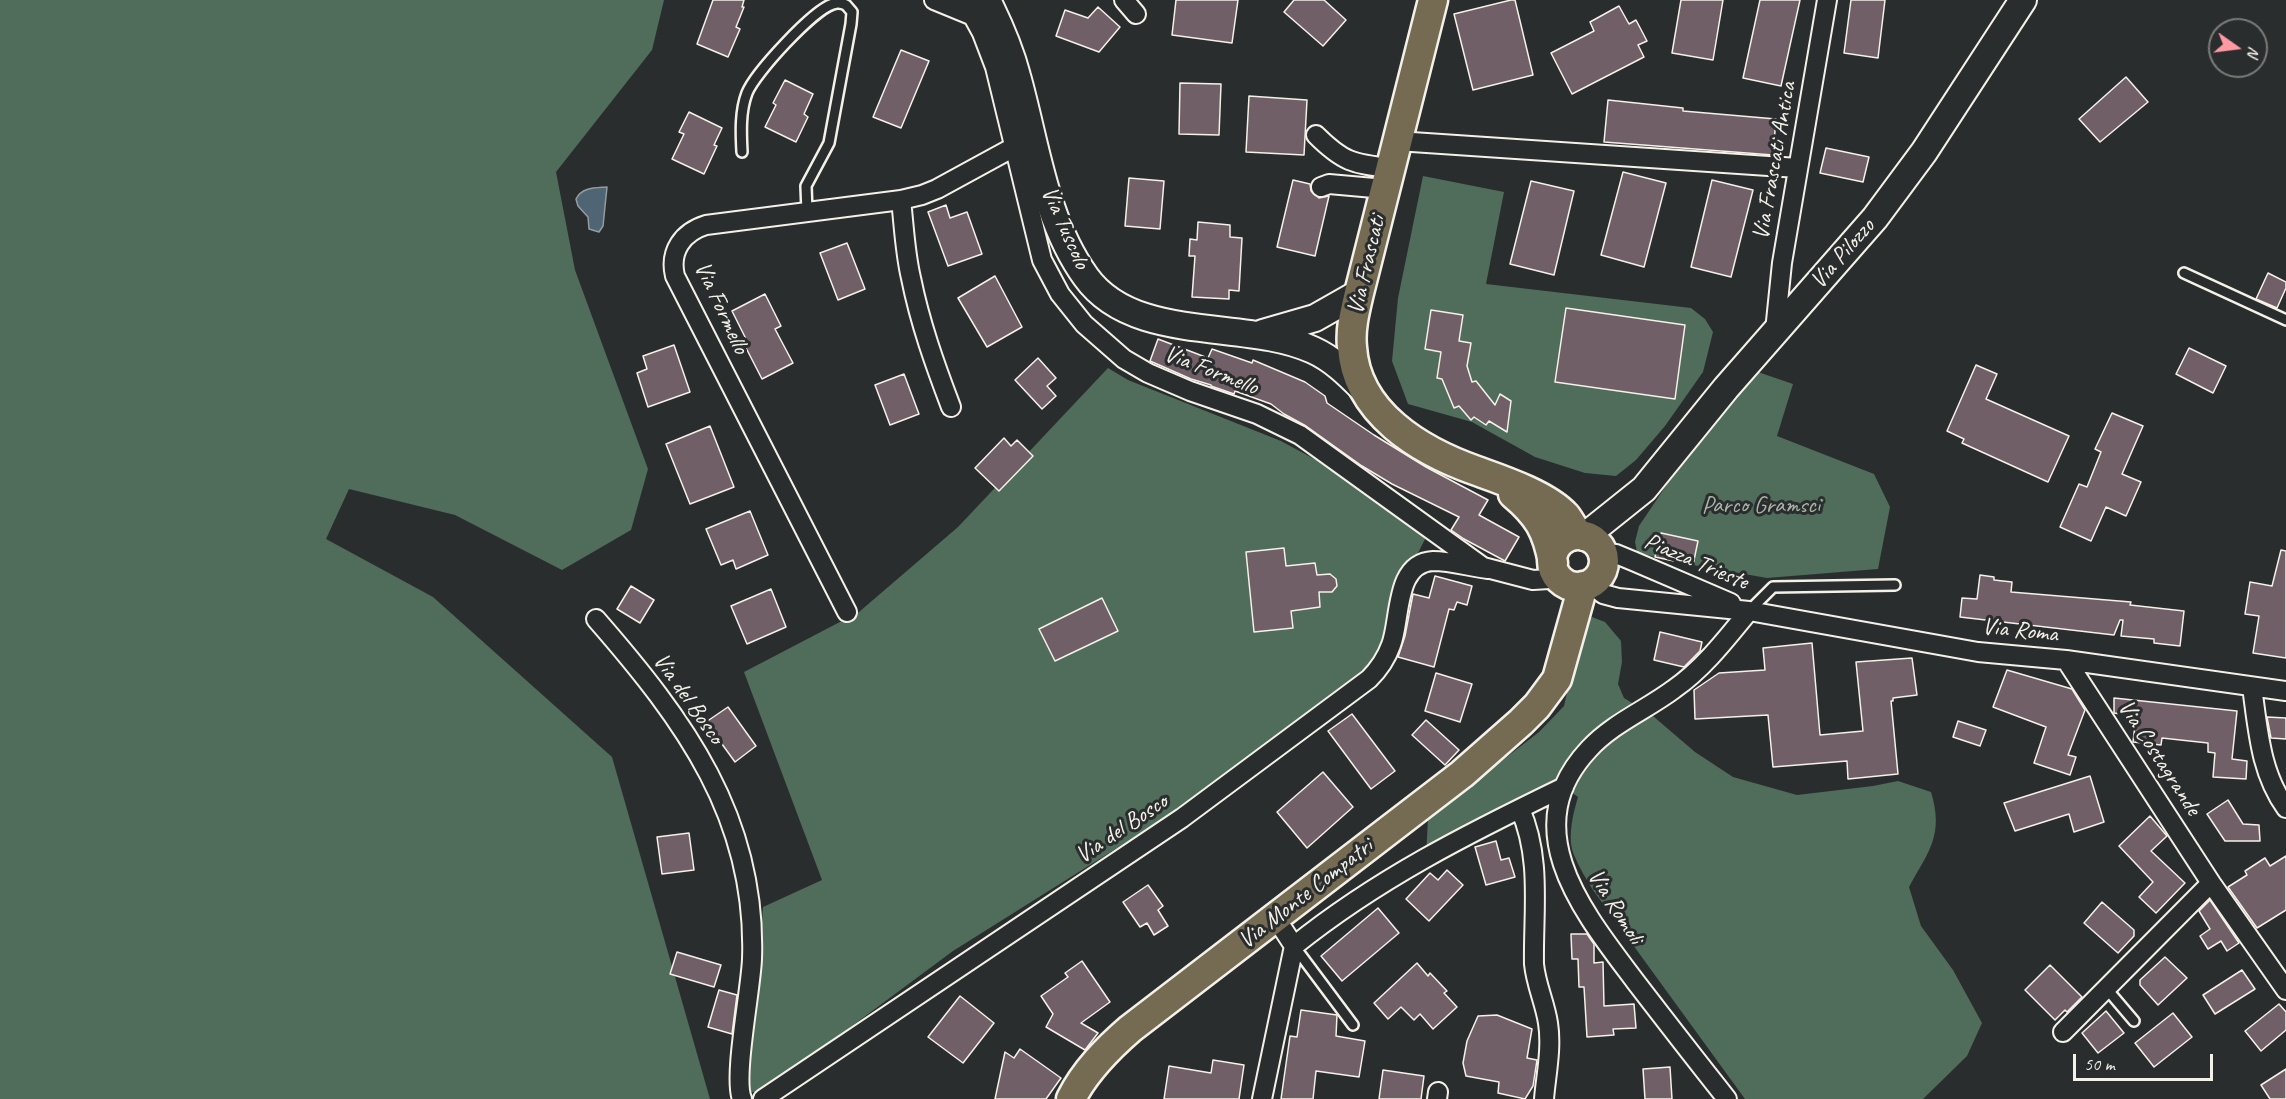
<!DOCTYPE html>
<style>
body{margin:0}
#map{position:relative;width:2286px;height:1099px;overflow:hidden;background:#2a2d2e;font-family:Caveat,sans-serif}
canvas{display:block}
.north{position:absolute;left:2208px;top:18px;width:60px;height:60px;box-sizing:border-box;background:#2a2d2e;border:2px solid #7b7b78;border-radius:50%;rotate:104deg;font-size:16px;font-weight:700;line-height:24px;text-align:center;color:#f4f1e8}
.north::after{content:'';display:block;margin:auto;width:21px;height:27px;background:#ff9aa2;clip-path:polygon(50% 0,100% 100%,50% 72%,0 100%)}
.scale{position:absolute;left:2073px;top:1054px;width:140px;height:27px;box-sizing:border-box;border:3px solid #f4f1e8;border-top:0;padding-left:8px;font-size:18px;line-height:21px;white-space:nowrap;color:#f4f1e8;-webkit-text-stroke:4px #2a2d2e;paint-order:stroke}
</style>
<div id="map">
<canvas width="2286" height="1099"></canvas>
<div class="north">N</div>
<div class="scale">50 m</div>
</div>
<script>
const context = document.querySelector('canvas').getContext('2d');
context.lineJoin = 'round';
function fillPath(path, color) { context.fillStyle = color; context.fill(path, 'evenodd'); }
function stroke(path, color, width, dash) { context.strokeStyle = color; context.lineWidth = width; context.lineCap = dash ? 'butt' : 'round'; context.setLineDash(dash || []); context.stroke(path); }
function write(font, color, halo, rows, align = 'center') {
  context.font = font + ' Caveat,sans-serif'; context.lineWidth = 6; context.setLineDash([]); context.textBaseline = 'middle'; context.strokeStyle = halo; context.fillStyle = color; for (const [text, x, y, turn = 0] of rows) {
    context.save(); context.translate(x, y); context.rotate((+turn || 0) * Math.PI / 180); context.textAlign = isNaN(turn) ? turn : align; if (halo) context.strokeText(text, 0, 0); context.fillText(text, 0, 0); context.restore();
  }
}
fillPath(new Path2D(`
 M0,0h664l-12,50 -96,122 19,98 73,199 -17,61 -69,40 -107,-55 -106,-26 -23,50 107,58 179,160 98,342h-710z
 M1423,176l81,16 -18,92 205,24 14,11 8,13 -10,40 -38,54 -29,34 -20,16 -31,-3 -50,-16 -63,-35 -64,-18 -16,-43 6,-63z
 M1108,368l20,12 153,61 37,20 108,76 -14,28 -35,91 -25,27 -141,106 -258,162 -190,141h-14l-4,-9 14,-123 4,-53 59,-27 -78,-208 115,-60 99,-85z
 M1755,371l38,13 -16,52 97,38 16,33 -12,62 -111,9 -74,-13 5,-24 -37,-8 -6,24 -18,-5 -2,-10 4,-16 51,-76z
 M1592,617l13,5 16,19 1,21 -4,22 6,14 29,18 42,36 38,25 64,18 76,-9 25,-5 33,11c13,43 -2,59 -22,95l12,39 32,44 29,53 -15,33 -44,43h-178l-152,-209c-7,-11 -14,-23 -19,-35 -7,-17 -1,-41 4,-58l-14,-10 -138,70 2,-39 111,-86 25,-26 19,-84z`), '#506c5a');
const water = new Path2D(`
 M607,187l-4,39 -4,6 -10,-3 -1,-12 -10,-11 -2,-7c6,-12 19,-11 31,-12z`);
fillPath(water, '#506573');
stroke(water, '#929da2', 1.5);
const building = new Path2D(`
 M713,0h31l-2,7h2l-8,20 4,2 -12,28 -31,-13z
 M1176,0h62l-6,43 -60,-8z
 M1294,0h30l22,20 -23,26 -39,-34z
 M1511,0h4l18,75 -60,15 -19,-76z
 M1681,0h42l-10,60 -41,-7z
 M1760,0h40l-19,86 -38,-8z
 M1851,0h34l-7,58 -34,-5z
 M1619,6l10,18 7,-4 11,21 -9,4 6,12 -72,37 -21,-41 43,-22 -4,-9z
 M1098,7l22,20 -21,25 -43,-16 9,-26 23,8z
 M901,50l28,11 -28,67 -28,-11z
 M2126,77l22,25 -48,40 -21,-23z
 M785,80l28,14 -9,20 4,3 -12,25 -31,-15 11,-22 -3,-2z
 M1180,83l41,1 -2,51 -40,-1z
 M1249,96l58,4 -3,55 -58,-3z
 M1608,100l75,8v3l93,8 -3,36 -169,-13z
 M689,112l33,16 -8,17 3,1 -13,28 -32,-15 12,-25 -5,-2z
 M1826,148l43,9 -6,25 -43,-9z
 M1623,172l43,11 -22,84 -43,-12z
 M1129,178l35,3 -4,48 -35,-3z
 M1293,180l17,4 1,7 8,7 10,-2 -14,60 -38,-9z
 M1712,180l41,10 -22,87 -40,-10z
 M1531,181l43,10 -20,84 -44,-11z
 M946,205l4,13 17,-6 15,42 -34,12 -20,-54z
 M1198,222l32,3v12l12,1 -3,53 -10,-1v9l-37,-2 3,-41h-6l1,-17 7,1z
 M847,243l18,46 -27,11 -18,-47z
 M2268,273l18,9v6l-9,20 -21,-9z
 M995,276l27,51 -35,20 -29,-49z
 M765,294l16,32 -6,3 18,34 -31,16 -17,-33 4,-1 -17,-34z
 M1566,308l119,17 -10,74 -120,-17z
 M1431,310l32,5 -4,26 12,2 -4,23 5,16 4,-1 19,24 5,-11 11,7 -4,31 -18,-11 -3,4 -12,-8 -3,3 -12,-14 -5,2 -12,-29 -5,-1 4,-26 -16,-3z
 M1158,339l50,19 4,-9 40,14 1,-3 52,22 20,14 2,7 47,32 52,32 62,33 -9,15 40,22 -14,24 -41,-22 -13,-9 8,-13 -67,-33 -30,-18 -56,-40 -22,-12 -13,-10 -36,-13 -1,3 -23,-8v-1l-20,-6 -41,-18z
 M674,345l16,47 -42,15 -11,-34 10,-4 -4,-13z
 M2189,348l37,18 -13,27 -37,-19z
 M1038,358l18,20 -9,8 9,10 -14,13 -27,-29z
 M1976,365l21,9 -11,25 83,37 -21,46 -86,-39 2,-4 -17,-8z
 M904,374l15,40 -29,11 -15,-40z
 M2112,413l31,13 -21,48 19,8 -15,34 -20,-9 -15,34 -31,-14 19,-43 8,3 14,-35 -6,-3z
 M710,426l24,61 -44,17 -24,-60z
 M1004,438l7,8 6,-6 16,16 -34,35 -24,-23z
 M750,511l18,44 -32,14 -3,-9 -12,5 -15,-36z
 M1661,533l37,8 -5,24 -38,-8z
 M1284,548l2,18 29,-3 2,12 13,-1 6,5 1,7 -5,6h-13l1,15 -29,4 2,17 -39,4 -8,-80z
 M2281,550l5,1v107l-33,-5 6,-37 -14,-2 5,-32 22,4z
 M1980,575l14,2v3l18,2 -1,10 120,10 -1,3 54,6 -4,35 -26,-3v-4l-33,-3 2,-16h-3l-6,15 -154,-18 2,-19 15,1z
 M1435,576l37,10 -5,19 -10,-3 -3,8 -5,-1 -15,58 -36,-10 7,-21 8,-42 16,4z
 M631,586l23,14 -14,23 -23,-14z
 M771,589l15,38 -39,17 -16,-38z
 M1102,598l16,33 -63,30 -16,-32z
 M1660,632l42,10 -2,9 -16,16 -30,-7z
 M1812,643l8,92 43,-4 -7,-69 56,-4 5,37 -24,3v3h-2l7,73 -50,5 -1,-18 -74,6 -5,-52 -73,4 -1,-29 25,-17 46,-3 -2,-22z
 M2007,670l65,19 13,21 -17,45 8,2 -6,18 -36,-12 12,-36 -53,-20z
 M1436,673l36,11 -12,38 -35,-11z
 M2114,698l123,13 -5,48 15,2 -1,18 -33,-2 2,-24 -7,-1v-9l-46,-5 -1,7 -28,-3 3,-26 -22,-3z
 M728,707l28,39 -21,16 -29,-40z
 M1352,714l43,57 -24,18 -43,-58z
 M2267,717l19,1v21l-15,-1z
 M1426,720l33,30 -14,15 -33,-30z
 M1958,721l28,9 -6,16 -27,-9z
 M1323,772l30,35 -46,41 -30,-36z
 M2090,776l14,46 -30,10 -5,-18 -54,17 -11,-28z
 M2228,800l15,24 16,1 1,16h-35l-18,-27z
 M2150,816l17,20 -16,15 34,32 -29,30 -17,-16 14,-15 -34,-36z
 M689,833l5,37 -32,4 -5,-37z
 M1496,841l5,19 8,-2 6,19 -29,8 -11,-38z
 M2286,856v54l-29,18 -29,-41 19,-12 -2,-4 20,-13 5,8z
 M1447,870l16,15 -34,36 -23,-22 24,-26 8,7z
 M1148,885l15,21 -5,4 10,16 -14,9 -7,-12 -7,4 -17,-25z
 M2210,900l29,43 -12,8 -6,-10 -13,8 -8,-13 10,-7 -11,-18z
 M2102,902l32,28v6l-16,17 -34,-30z
 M1378,908l21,25 -57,48 -21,-25z
 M1571,934h16l7,10v19l9,-1 1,44 30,-2 2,24 -23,1 1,6 -27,2 -3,-50h-5l-1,-28h-6z
 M677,952l44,13 -7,22 -44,-13z
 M2165,957l22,21 -29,27 -18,-20v-5z
 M1082,961l28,41 -29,21 17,10 -13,17 -39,-23 7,-13 -12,-18 27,-19 -3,-4z
 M1417,963l11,13 2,-3 17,18 -3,2 13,14 -24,22 -13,-15 -6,6 -13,-13 -13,12 -14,-16z
 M2050,965l32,32 -15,15 -2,-2 -10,10 -30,-30z
 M2242,970l13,19 -40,25 -12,-19z
 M719,990l18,5 -5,39 -24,-7z
 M960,996l34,27 -31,40 -35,-26z
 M2279,1004l7,8v18l-25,21 -16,-20z
 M1301,1010l36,5 -1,21 29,5 -6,36 -43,-6 -3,28h-32l9,-63 7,1z
 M2106,1011l18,22 -26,20 -16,-20z
 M2173,1013l19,24 -38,30 -19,-24z
 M1497,1015l35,14 -5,29 10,2 -4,26 -8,13 -27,-6 1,-11 -33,-6 -3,-13 4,-22 11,-25z
 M1020,1049l41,29 -15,21h-51l10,-47 9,6z
 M1213,1060l31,5 -5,34h-75l5,-33 42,7z
 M1670,1067l2,32h-27l-2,-30z
 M2286,1069v30h-16l-9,-14z
 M1383,1070l41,6 -3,23h-42z`);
fillPath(building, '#715f67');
stroke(building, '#f4f1e8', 1.5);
const lane = new Path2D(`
 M742,152c-1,-19 -2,-41 5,-59 8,-20 66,-83 86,-89 5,-2 9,-1 13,1l6,7 -1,12 -22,119 -23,43 1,26
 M2184,273l102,47
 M1749,611l24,-24 122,-2
 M1294,946l59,79
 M2106,988l28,33`);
const street = new Path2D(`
 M934,0l39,16
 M964,0l18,33 13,34 47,193 18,34 24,30 40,35 24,14 42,18 67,23 43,21 183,132 50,13 16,-1 6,-6
 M1124,0l12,14
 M1316,135c27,27 37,29 74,33
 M1397,141l401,27
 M1321,187l8,-3 56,5
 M901,200c3,26 4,53 10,78 9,45 24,87 40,129
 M1775,331l7,-68 45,-263
 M1603,553l13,1 17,7 98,42
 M1590,583l13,11 15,4 131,13 229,41 88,8 220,31
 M847,612l-172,-336c-6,-25 8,-44 31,-51l195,-25 21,-5 15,-6 77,-42
 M596,619c88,101 161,199 156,340 -1,30 -19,118 -10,140
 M2066,660l145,223 75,107
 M2252,687c6,42 8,85 34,121
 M1520,809c22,49 13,103 14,155 2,21 11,39 14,59 4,25 -2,52 -4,76
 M1294,946c83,-67 175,-113 270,-159
 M2063,1032l148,-149
 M763,1099l419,-281 187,-139c10,-10 17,-20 22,-34 10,-25 3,-82 42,-84 18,0 38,6 55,8
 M1262,1099l32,-153 -19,-29
 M1437,1099l1,-7
 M1727,1099c-31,-39 -62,-79 -92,-118 -51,-68 -121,-152 -46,-232 24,-26 57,-39 85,-60 30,-21 52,-50 75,-78`);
const secondary = new Path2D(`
 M987,0c12,24 23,49 30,76 19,67 27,143 69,201 48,67 160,42 227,73 20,9 35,24 50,39
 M1263,333l52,-15 44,-25
 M1584,537l60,-48 82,-101 149,-170 49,-66 99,-152`);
const primary = new Path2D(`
 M1433,0l-74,293c-4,17 -9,36 -7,54 4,66 68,104 125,124 25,9 70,24 89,45 4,5 8,13 12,19
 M1513,494c25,21 34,36 40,69
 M1552 561a26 26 0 1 1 52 0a26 26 0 1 1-52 0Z
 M1071,1099c14,-28 36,-50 59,-70l332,-255 59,-52 16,-16 20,-27 26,-93`);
stroke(lane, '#f4f1e8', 14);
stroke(street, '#f4f1e8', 22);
stroke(secondary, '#f4f1e8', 30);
stroke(primary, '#f4f1e8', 33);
stroke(lane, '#2a2d2e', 9);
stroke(street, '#2a2d2e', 18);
stroke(secondary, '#2a2d2e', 26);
stroke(primary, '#746b52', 28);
write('24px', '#f4f1e8', '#2a2d2e', [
 ["Via Frascati Antica",1775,161,-80],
 ["Via Tuscolo",1065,228,66],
 ["Via Pilozzo",1843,254,-49],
 ["Via Frascati",1367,265,-77],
 ["Via Formello",721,308,65],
 ["Via Formello",1211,371,21],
 ["Piazza Trieste",1696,562,23],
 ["Via Roma",2020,631,6],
 ["Via del Bosco",688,699,55],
 ["Via Costagrande",2159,758,57],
 ["Via del Bosco",1122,829,-34],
 ["Via Monte Compatri",1306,894,-38],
 ["Via Romoli",1615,907,58]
]);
write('24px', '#aab5a8', '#2a2d2e', [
 ["Parco Gramsci",1761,506]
]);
</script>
